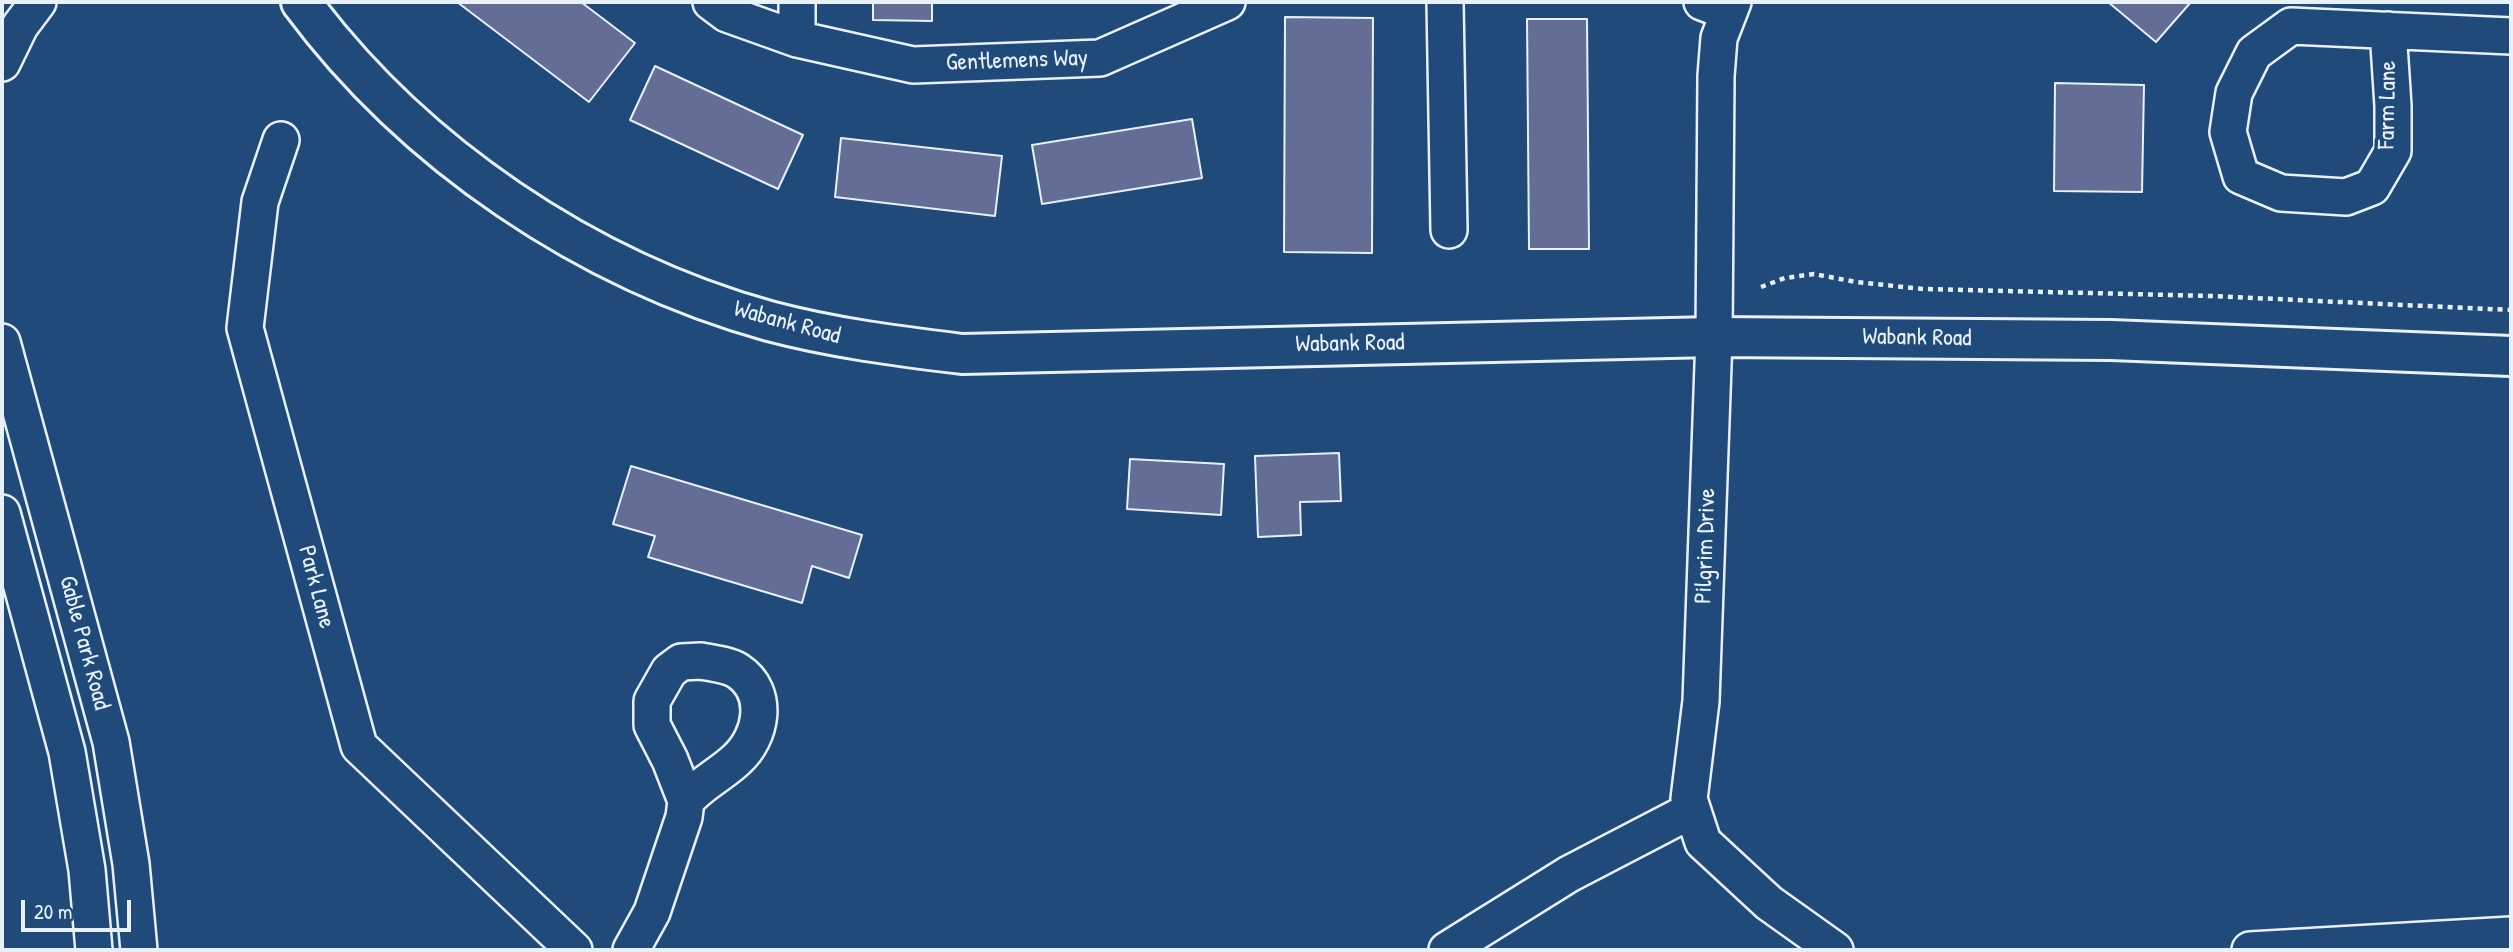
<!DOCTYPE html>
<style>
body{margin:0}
#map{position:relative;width:2513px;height:952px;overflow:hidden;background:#1f4a7a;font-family:"Patrick Hand",sans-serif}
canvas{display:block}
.frame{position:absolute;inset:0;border:4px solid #e8f1f8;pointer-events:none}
.scale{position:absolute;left:21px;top:900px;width:110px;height:32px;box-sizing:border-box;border:4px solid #e8f1f8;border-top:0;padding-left:9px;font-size:21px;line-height:24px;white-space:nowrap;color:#e8f1f8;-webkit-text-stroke:5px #1f4a7a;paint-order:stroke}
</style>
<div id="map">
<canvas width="2513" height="952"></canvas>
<div class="frame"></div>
<div class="scale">20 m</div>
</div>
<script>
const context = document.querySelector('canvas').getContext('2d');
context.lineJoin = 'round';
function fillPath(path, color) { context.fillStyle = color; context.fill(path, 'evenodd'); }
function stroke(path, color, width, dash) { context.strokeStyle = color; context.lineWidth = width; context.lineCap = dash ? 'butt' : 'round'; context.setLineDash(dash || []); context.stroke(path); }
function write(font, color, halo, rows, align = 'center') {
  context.font = font + ' "Patrick Hand",sans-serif'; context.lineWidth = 7; context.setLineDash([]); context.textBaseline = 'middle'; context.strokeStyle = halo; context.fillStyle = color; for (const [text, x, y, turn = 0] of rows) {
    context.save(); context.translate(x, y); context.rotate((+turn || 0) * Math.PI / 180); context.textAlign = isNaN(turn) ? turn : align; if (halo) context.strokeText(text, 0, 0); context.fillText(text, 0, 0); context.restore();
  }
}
const building = new Path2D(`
 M457,2h124l54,41 -46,59z
 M873,2h59v19l-59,-1z
 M2108,2h83l-35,40z
 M1285,17l88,1 -1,235 -88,-1z
 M1527,19h60l2,230h-60z
 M655,66l148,69 -25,54 -148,-69z
 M2055,83l89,2 -2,107 -88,-1z
 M1192,119l10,59 -160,26 -10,-59z
 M841,138l161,18 -7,60 -160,-19z
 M1339,453l2,48 -41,1 1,33 -43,2 -3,-81z
 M1130,459l94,5 -3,51 -94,-6z
 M631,466l231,69 -13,43 -37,-12 -10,37 -154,-46 7,-21 -42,-12z`);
fillPath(building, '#646d95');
stroke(building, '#e8f1f8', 2);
const minor = new Path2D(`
 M711,2l16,12 70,25 116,26 187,-7 127,-56
 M797,2v37
 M1445,2l4,228
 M1702,2l26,10
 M1733,2l-14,36 -3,38 -2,261 -13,364 -12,98 14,43 66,61 66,47
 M2388,30l5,76v45l-21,36 -26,10 -65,-4 -40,-17 -13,-44 6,-39 20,-40 37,-27 220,10
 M2,63l18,-37 18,-24
 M281,140l-21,62 -15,126 114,418 215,204
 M2,342l109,400 20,122 8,86
 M2,513l65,239 20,118 7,80
 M701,661c11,2 28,4 37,10 32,21 24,66 -2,89 -16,15 -36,24 -50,41l-16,-41 -18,-35v-24l17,-30 12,-9z
 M631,950l21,-38 32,-95 2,-16
 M1447,950l122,-76 123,-64
 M2250,950l261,-15`);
const tertiary = new Path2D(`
 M301,2c113,152 285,268 468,319 64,17 128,25 193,33l752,-17 397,3 400,16`);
stroke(minor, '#e8f1f8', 40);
stroke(tertiary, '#e8f1f8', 44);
stroke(new Path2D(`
 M1761,287l24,-9 29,-4 42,8 67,7 289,7 299,14`), '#e8f1f8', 4.5, [5, 5]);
stroke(minor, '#1f4a7a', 35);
stroke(tertiary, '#1f4a7a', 38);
write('24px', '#e8f1f8', '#1f4a7a', [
 ["Gentlemens Way",1017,61,-2],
 ["Farm Lane",2388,105,-89],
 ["Wabank Road",787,323,15],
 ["Wabank Road",1917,338,1],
 ["Wabank Road",1350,344,-1],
 ["Pilgrim Drive",1706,546,-88],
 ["Park Lane",316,587,75],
 ["Gable Park Road",84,643,75]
]);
</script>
